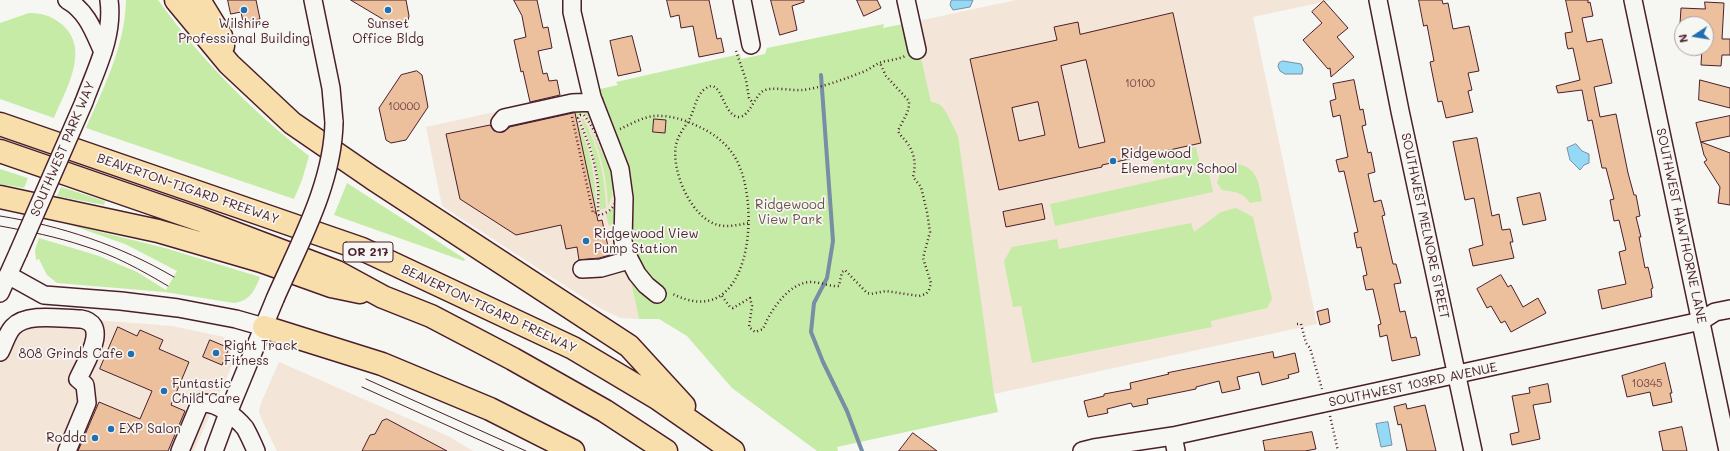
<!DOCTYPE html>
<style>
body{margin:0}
#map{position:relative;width:1730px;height:451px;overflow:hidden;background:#f6f6f2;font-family:Mali,sans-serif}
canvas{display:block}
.north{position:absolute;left:1674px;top:16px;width:40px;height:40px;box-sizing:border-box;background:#f6f6f2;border:1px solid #b1a0a2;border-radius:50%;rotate:258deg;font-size:11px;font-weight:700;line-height:16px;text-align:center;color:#4a1f2b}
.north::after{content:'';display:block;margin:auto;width:14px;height:18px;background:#1f6fb2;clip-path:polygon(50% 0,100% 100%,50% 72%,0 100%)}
</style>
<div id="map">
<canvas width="1730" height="451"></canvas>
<div class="north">N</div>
</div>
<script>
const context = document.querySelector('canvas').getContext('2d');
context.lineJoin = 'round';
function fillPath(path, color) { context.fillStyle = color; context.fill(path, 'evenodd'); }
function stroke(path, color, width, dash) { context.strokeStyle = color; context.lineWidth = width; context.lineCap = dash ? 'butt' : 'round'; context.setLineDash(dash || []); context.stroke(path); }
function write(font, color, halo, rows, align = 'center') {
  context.font = font + ' Mali,sans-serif'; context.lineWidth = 3.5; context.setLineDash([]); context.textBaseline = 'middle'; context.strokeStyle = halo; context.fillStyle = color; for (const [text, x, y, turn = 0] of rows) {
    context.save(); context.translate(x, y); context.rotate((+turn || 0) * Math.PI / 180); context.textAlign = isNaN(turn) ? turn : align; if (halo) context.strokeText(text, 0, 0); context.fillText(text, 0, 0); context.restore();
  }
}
fillPath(new Path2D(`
 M1016,0h316l-79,17 64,307 -323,70 -81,-372z
 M591,91l48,228 -19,-1 -22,-11 -156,-101 -16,-79z
 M30,315l142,11 52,11 10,24 -40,90h-194v-102z
 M279,362l169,74 25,15h-196l-16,-33 -2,-7 2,-8z`), '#f3e6d8');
fillPath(new Path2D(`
 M126,0h32c44,61 92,109 151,156l-7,24 -8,19 -208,-71c18,-41 39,-82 40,-128z
 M29,13c11,0 21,2 31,10 32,24 6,66 -6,95l-54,-19v-76z
 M913,22l18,80c2,0 6,1 9,3 6,3 14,24 18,31l36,258 4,18 -161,35 1,4h-21l-85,-63 -45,-52 -28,-17h-20l-21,-98 -9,5 -3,-11 9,-10 -3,-15v6l-4,10c-1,-30 -8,-55 -20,-82l16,32 -5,-23 -14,-20 -6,1 -3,4 -3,-13 18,-14 27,-6 -2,-3 124,-28 1,5 24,-5 2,-6 117,-24 -1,4z
 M583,118c15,29 22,57 23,90l-6,2c0,-32 -6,-61 -19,-91z
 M577,121c13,28 19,56 19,87z
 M1196,147l4,18 -44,10 -4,-19z
 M1232,164c24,0 27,17 30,37l-12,2c-7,-11 -15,-11 -28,-13l-5,-7 6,-18z
 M0,169l28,9 -4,10 -24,-4z
 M1208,169l5,23 -158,34 -5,-22z
 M347,183l118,76 -1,2 -130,-46z
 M61,187l44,14 -1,4 -47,-9z
 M1236,208l17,9 19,82 -5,9 -56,13 1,6 -180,36 -11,-57 -8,1 -9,-46 8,-14 45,-8 2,10 132,-26 3,9 27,-20z
 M68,224l97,24 95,29c-5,13 -10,24 -26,26l-69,-11 -108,-9 -10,-8 -8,-16 -3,1 -1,-10 4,-12 60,18 38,16 29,18 11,-19 -52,-27z`), '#c5eba6');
const water = new Path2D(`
 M954,0h19l-3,7 -17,3 -3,-5 1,-4z
 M1283,61l18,3 2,5 -1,5h-17l-5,-3 -2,-5 1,-3z
 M1576,144l6,7 7,3v9l-5,2 -4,5 -10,-10 -3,-12z
 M1388,422l4,23 -11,2 -5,-23z`);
fillPath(water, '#94daf6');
stroke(water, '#768fa5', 1);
stroke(new Path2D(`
 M821,75l12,166 -6,37 -13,25 -3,29 12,30 24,49 15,40`), '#768fa5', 4);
const building = new Path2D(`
 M228,0h28l4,19 -17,3 -2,-10 -10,2z
 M351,0h55l3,16 -1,4 -2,2 -13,3z
 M514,0h23l6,28 5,-1 4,21 -14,3 5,23 4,-1 2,8 8,-1 3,15 -30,7 -7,-31 -2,1 -7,-32 12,-3 -4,-21z
 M667,0h42l8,39 4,-1 3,14 -25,5 -6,-31 -12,2 -2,-13 -8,2z
 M771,0h33v2l-12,4 5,24 -17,5z
 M857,0h20l4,8 -17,8z
 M1419,0h23l1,4 5,-1 5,26 16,-3 10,45 -11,2 4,17 -4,1 5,21 -27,6 -4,-17 -4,1 -8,-40 4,-1 -7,-36 -3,1z
 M1566,0h22v3l2,-1 3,14 -11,2 5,24 15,-3 10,44 -18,4 6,30 16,-3 12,59 6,22h2l4,21 -4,1 5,20h-2l6,31 3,-1 5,21 -2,1 1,8 -50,12 -4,-19 28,-6 -7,-32 7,-2 -7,-30 -5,1 -4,-21 4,-1 -8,-31h-4l-10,-48 -4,1 -6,-31 -24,3 -2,-7 24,-6 -7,-32 -5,1 -1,-3 -2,-13 7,-1z
 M1324,1l24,27 -11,9 17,20 -23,20 -1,-9 -2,1 -25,-29 19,-17 -10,-11z
 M1705,2l19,1 -2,36h8v16h-8l-1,11 -20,-1 1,-17h4v-24h-26l1,-16 24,1z
 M1173,13l28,130 -99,22v2l-103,23 -29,-131 87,-19 -3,-13 24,-5 2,12zM1086,60l19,82 -26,6 -18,-82zM1038,102l7,33 -26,6 -7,-33z
 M632,36l9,35 -23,5 -8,-35z
 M417,71l5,4 6,32 -22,33 -15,3 -5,-3 -7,-32 22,-33z
 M1354,80l6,30 3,-1 3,16 -4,1 6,27 3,-1 4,20 -7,2 6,28 7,-2 4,15 -3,1 11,48h3l5,19 -7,1 6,28 5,-1 6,27 5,-1 4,18 -28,6 -5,-26 -7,2 -2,-12 3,-1 -8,-35 -7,1 -3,-14 4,-1 -6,-28 -4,1 -3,-15 4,-1 -14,-61 -5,1 -3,-12 12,-3 -8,-42 -7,2 -3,-16 6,-2 -3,-15z
 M1700,80l30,8v20l-31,-8z
 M575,113l23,108 4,-1 8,35 -11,3 -20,2 -2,-13 -11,2 -5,-24 -45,10 -56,-36 -14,-65 44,-9 4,6 9,1 7,-5z
 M1730,116v20l-29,6 29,11v52l-12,-2 2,-16 -16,-25 3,-2 -3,-5 -8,-32z
 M654,119l12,1 -1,13 -12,-1z
 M1477,138l15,78 7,-2 3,16 8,-1 3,13h-3l4,16 -41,8 -4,-17 14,-4 -9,-47 -9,2 -12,-58z
 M1540,193l6,27 -23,5 -6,-27z
 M1042,204l3,15 -39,8 -3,-15z
 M1501,275l7,12 3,-2 12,22 15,-9 8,15 -35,19 -6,-11 -4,2 -10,-17 -4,2 -10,-19z
 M1328,309l2,13 -10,3 -3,-13z
 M118,327l19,9 3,-6 23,10 -4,9 30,13 -18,43 14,6 -17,40h-90l21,-49 41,17 12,-28 -52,-22z
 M210,340l19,8 -7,17 -19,-8z
 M1273,352l1,6 21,-5 4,19 -11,3 1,3 -27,7 -3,-13 -22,5 3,12 -18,4 -3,-12 -23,6v2l-49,10 1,5 -15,3 -2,-4 -24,6 1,4 -20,4 -4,-16 20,-5v-2l27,-5 -1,-6 39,-9 -1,-1z
 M1665,363l7,30h-2l2,9 -19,4 -3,-14 -23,5 -5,-21z
 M1548,384l3,18 -18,3 7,34 -28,6 -2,-11 9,-2 -7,-36 18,-3 -1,-5z
 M1406,404l1,5 18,-4 11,46h-29l-6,-27 -3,1 -4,-18z
 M387,419l60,32h-85l8,-16 5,-1 7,-13z
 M1682,427l5,24h-24l-4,-19z
 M1312,432l4,17 -11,2h-40l-2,-10z
 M913,433l24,18h-38z`);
fillPath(building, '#edc09d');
stroke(building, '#4a1f2b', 1);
const minor = new Path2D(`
 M67,0c20,11 27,32 36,52
 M313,0l18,88 3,34
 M572,0v12l20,85 28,72 4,29 -1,43 2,10 12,23 9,11 11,9
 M742,0l9,45
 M906,0l11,50
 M1378,0l22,111 73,340
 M1633,0l95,451
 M84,102c12,-33 30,-66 25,-102
 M500,123l4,-5 68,-15 22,-1
 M582,269l19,-1 28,-8
 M8,275l36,20 77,6 57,7 58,11 28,8
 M0,293l18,-40
 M0,352c4,-7 7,-19 13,-25 14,-15 49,-8 68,-8 30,5 4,44 -3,60l7,6 2,18 -20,48
 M1173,436l3,15
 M180,451l18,-43 4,-5c15,-1 34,14 43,25 4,7 8,16 11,23
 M214,451l14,-38 47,-114
 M1082,451l12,-3 79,-12 528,-115 14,-9 15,-3`);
const highway = new Path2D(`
 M176,0l53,64 63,59 80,55 257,168 55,60
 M199,0l22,36 2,10
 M0,124l362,125 211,99 84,50 76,53
 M0,151l200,69 137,52 46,25 48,19 82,43 92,52 61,40
 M0,197l158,34 103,30 70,25 29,6
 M264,327l118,37 108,45 83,42`);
stroke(minor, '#4a1f2b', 20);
stroke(highway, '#4a1f2b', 25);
stroke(new Path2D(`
 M736,51l10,29 3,18 4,5
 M580,115h4c13,17 40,69 30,90 -3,6 -10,9 -15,10 -2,-9 0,-19 -1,-28 -2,-25 -10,-46 -20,-69z
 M572,117l21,96 5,-1
 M620,129c11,-5 23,-12 34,-13 14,-1 29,3 41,9 17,7 32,18 41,34 26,47 15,177 -65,134
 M748,223c-10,2 -23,5 -33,1 -25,-9 -44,-54 -39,-79 2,-11 11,-20 15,-29 4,-9 6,-22 14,-27 17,-14 17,27 34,28 10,0 16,-21 24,-26 8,-5 29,0 39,-1 15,-1 43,-11 58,-17 7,-2 13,-7 19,-10 8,-3 18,-3 26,-7
 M722,296l8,11 3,1 17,-10 2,8 -3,21 6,5 8,-3c7,-18 26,-47 48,-47 10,0 19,5 28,4l3,-14 3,-2 22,23 4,1 15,-3 33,5 7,-2 3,-4 2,-7 -8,-25 7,-26 -3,-20 -6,-25 -8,-10c3,-12 2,-22 -5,-33 -3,-5 -7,-7 -10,-13 4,-10 12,-19 11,-30l-23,-25 -6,-13
 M1297,324h4l5,19 4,5 12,41
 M1330,416l8,35`), '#4a1f2b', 2.5, [1, 3]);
stroke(minor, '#f6f6f2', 17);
stroke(highway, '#f8deab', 22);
stroke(new Path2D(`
 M0,216c62,10 119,29 174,61
 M0,226c28,5 57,11 84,20 30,9 57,24 84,40
 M366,379l160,72
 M362,387l142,64`), '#4a1f2b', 1);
const minorBridge = new Path2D(`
 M18,253l66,-151
 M275,299c24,-55 58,-115 59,-177`);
stroke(minorBridge, '#4a1f2b', 20, []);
stroke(minorBridge, '#f6f6f2', 17);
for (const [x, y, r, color] of [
 [244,10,4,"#1f6fb2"],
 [388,10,4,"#1f6fb2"],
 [1113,161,4,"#1f6fb2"],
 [586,241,4,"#1f6fb2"],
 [216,353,4,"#1f6fb2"],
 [131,354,4,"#1f6fb2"],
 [164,391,4,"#1f6fb2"],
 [111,429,4,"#1f6fb2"],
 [95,438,4,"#1f6fb2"]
]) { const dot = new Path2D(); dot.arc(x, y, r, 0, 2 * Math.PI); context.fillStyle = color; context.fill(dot); stroke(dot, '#f6f6f2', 1.5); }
write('11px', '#734748', null, [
 ["10100",1140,84],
 ["10000",404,107],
 ["10345",1647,384]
]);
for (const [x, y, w] of [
 [368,252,50]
]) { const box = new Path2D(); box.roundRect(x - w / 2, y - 10, w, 20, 3); context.fillStyle = '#f6f6f2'; context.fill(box); stroke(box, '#4a1f2b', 1); }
write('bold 12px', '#4a1f2b', null, [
 ["OR 217",368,252]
]);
write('13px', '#4a1f2b', '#f6f6f2', [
 ["Wilshire",244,24,"center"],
 ["Professional Building",244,39,"center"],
 ["Sunset",388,24,"center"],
 ["Office Bldg",388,39,"center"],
 ["Ridgewood",1121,154],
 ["Elementary School",1121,169],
 ["Ridgewood View",594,234],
 ["Pump Station",594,249],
 ["Right Track",224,346],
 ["Fitness",224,361],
 ["808 Grinds Cafe",123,354,"right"],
 ["Funtastic",172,384],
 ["Child Care",172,399],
 ["EXP Salon",119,429],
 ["Rodda",87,438,"right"]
], 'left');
write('13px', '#4a1f2b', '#f6f6f2', [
 ["SOUTHWEST PARK WAY",63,149,-67],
 ["BEAVERTON-TIGARD FREEWAY",188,189,19],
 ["SOUTHWEST MELNORE STREET",1425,226,78],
 ["SOUTHWEST HAWTHORNE LANE",1681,226,78],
 ["BEAVERTON-TIGARD FREEWAY",489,309,25],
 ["SOUTHWEST 103RD AVENUE",1413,385,-12]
]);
write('13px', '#69524a', '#f6f6f2', [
 ["Ridgewood",790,205],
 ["View Park",790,220]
]);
</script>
